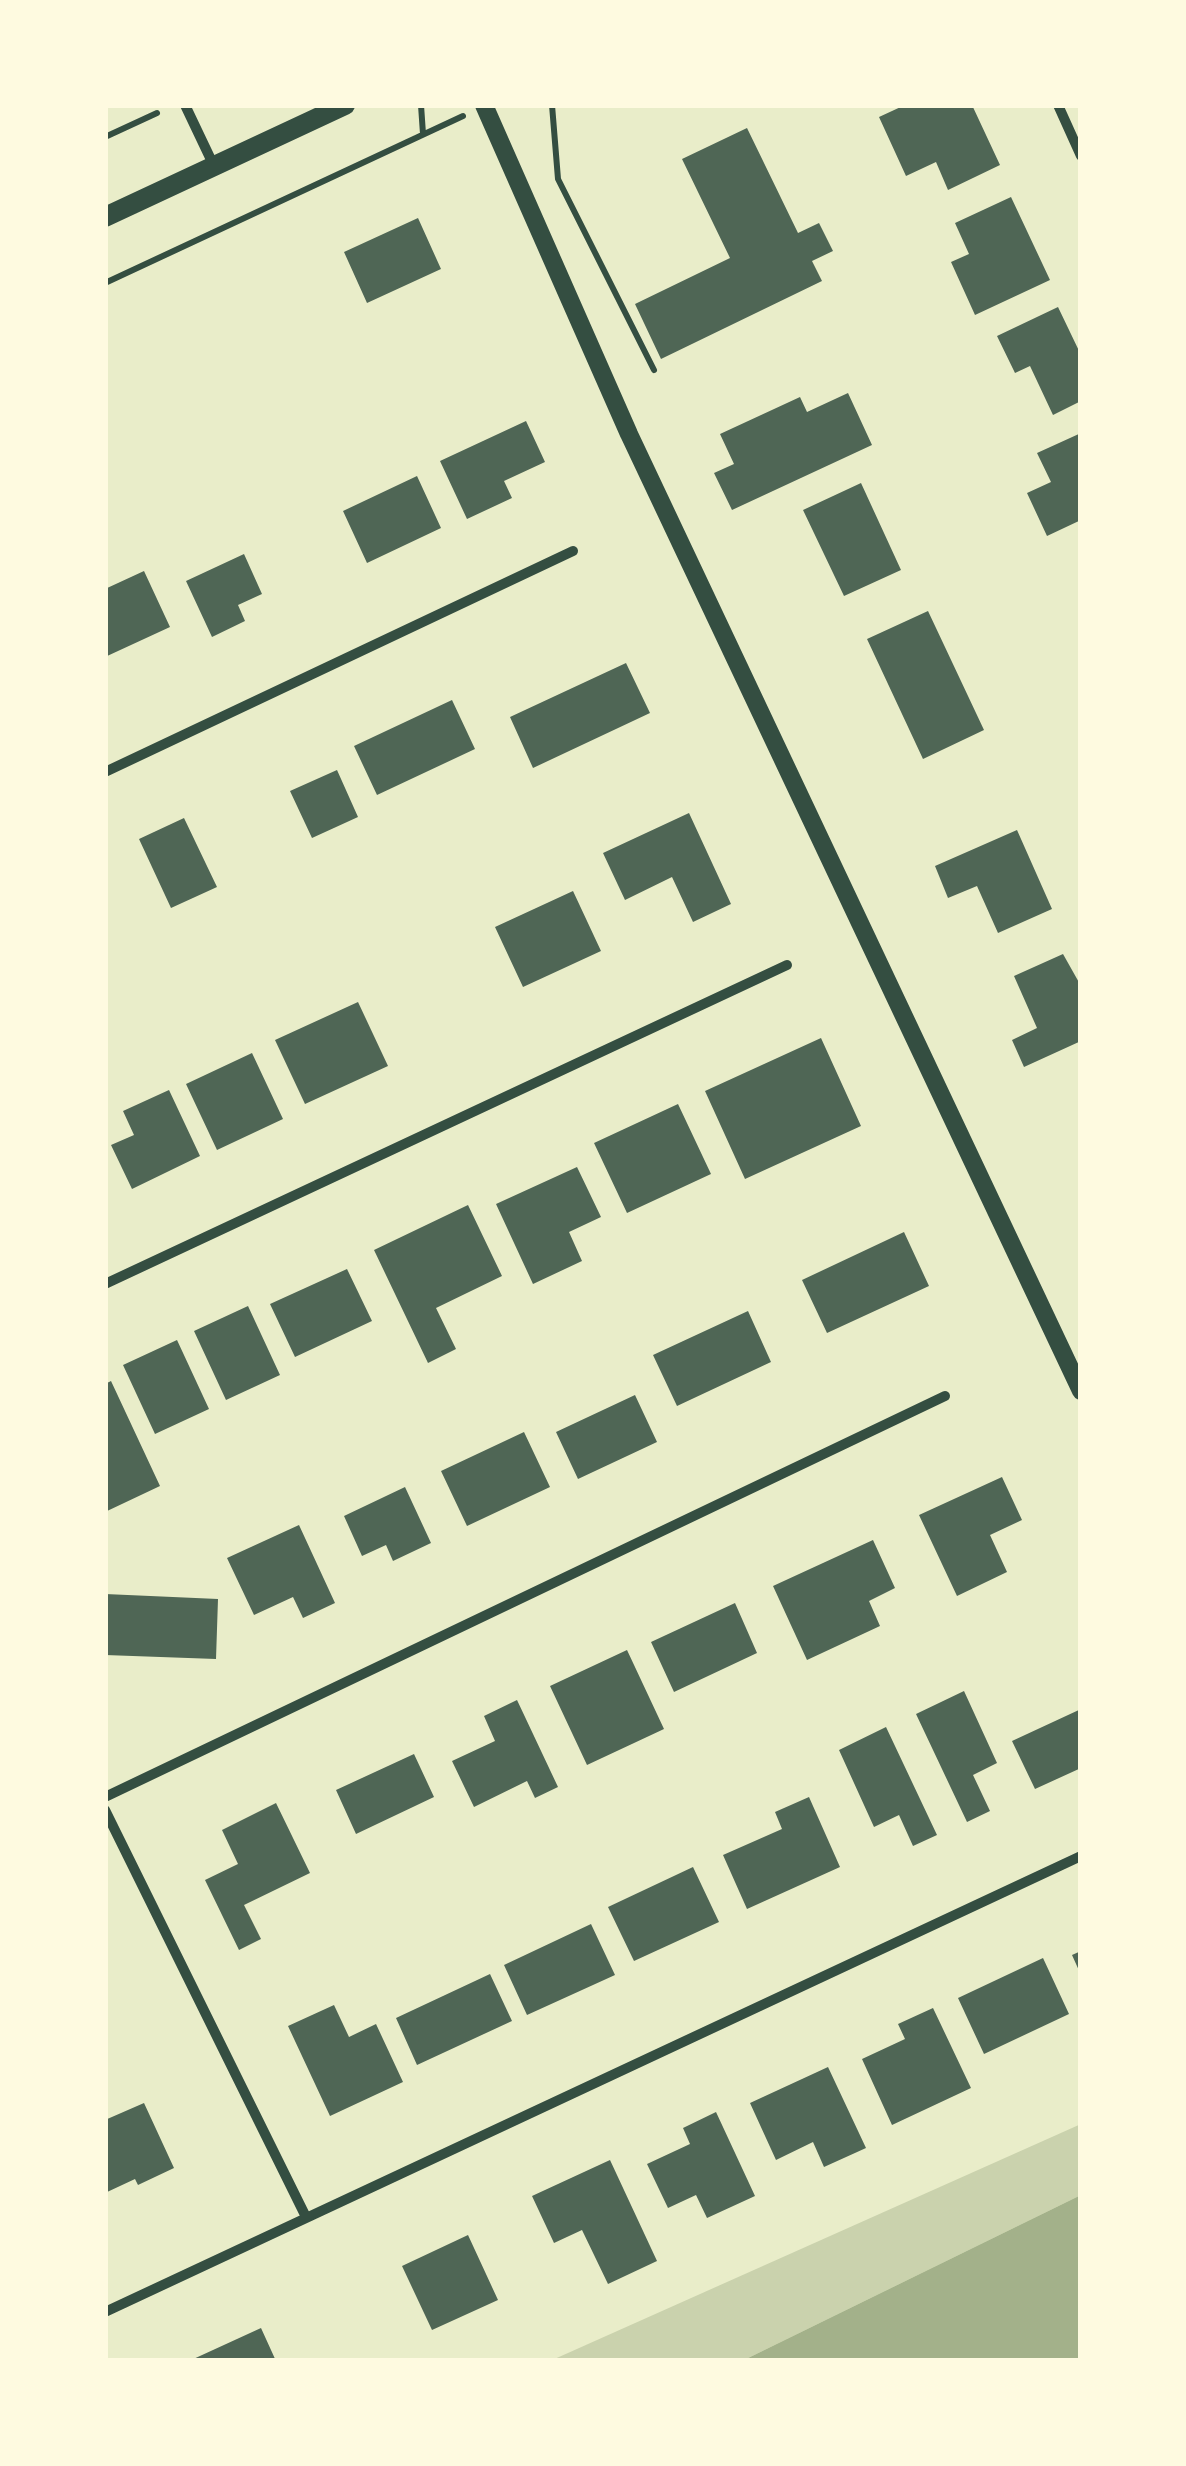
<!DOCTYPE html>
<style>
body{margin:0}
#map{position:relative;width:1186px;height:2466px;overflow:hidden;background:#e9edc9;font-family:"Roboto Serif",serif}
canvas{display:block}
.frame{position:absolute;inset:0;border:108px solid #fefae0;pointer-events:none}
</style>
<div id="map">
<canvas width="1186" height="2466"></canvas>
<div class="frame"></div>
</div>
<script>
const context = document.querySelector('canvas').getContext('2d');
context.lineJoin = 'round';
function fillPath(path, color) { context.fillStyle = color; context.fill(path, 'evenodd'); }
function stroke(path, color, width, dash) { context.strokeStyle = color; context.lineWidth = width; context.lineCap = dash ? 'butt' : 'round'; context.setLineDash(dash || []); context.stroke(path); }
fillPath(new Path2D(`
 M1081,2124v71l-339,166h-192z`), '#cad2ad');
fillPath(new Path2D(`
 M1081,2195v166h-339z`), '#a3b18a');
fillPath(new Path2D(`
 M905,105h67l28,60 -52,25 -12,-28 -30,14 -27,-59z
 M747,128l51,105 21,-10 14,28 -21,10 10,20 -161,78 -26,-55 95,-46 -48,-99z
 M1011,197l39,83 -75,35 -24,-53 18,-8 -14,-31z
 M418,218l23,51 -74,34 -23,-51z
 M1058,307l23,48v46l-28,14 -23,-49 -15,7 -18,-37z
 M848,393l24,52 -140,65 -18,-37 20,-9 -14,-30 80,-37 7,15z
 M526,421l19,41 -41,19 8,17 -45,21 -27,-58z
 M1081,433v87l-34,16 -20,-43 24,-11 -14,-29z
 M417,476l24,52 -74,35 -24,-52z
 M861,483l40,87 -57,26 -41,-86z
 M244,554l18,40 -24,11 7,16 -33,16 -26,-56z
 M144,571l26,56 -65,30v-68z
 M928,611l56,119 -61,29 -56,-120z
 M626,663l24,50 -117,55 -23,-51z
 M452,700l23,49 -98,46 -23,-49z
 M337,770l21,47 -46,21 -22,-47z
 M689,813l42,91 -38,18 -21,-45 -47,23 -22,-47z
 M184,818l33,69 -46,21 -32,-69z
 M1017,830l35,79 -54,24 -21,-47 -29,12 -13,-32z
 M573,891l28,60 -78,36 -28,-60z
 M1063,954l18,32v55l-57,26 -12,-27 25,-12 -23,-52z
 M358,1002l30,64 -83,38 -30,-64z
 M821,1038l40,88 -116,53 -40,-88z
 M252,1053l31,66 -66,31 -31,-66z
 M169,1090l31,66 -68,33 -21,-44 23,-10 -11,-24z
 M678,1104l33,70 -84,39 -33,-70z
 M577,1167l24,50 -32,15 13,29 -49,23 -37,-80z
 M468,1205l34,71 -66,32 20,41 -28,14 -54,-113z
 M904,1232l25,54 -102,47 -25,-53z
 M347,1269l25,52 -77,36 -25,-53z
 M248,1306l32,69 -54,25 -32,-69z
 M748,1311l23,51 -94,44 -24,-51z
 M177,1340l32,69 -54,25 -32,-69z
 M111,1381l49,105 -55,26v-128z
 M635,1395l22,47 -79,37 -22,-47z
 M524,1432l26,55 -83,39 -26,-55z
 M1002,1477l20,43 -32,15 17,37 -50,24 -38,-81z
 M405,1487l26,56 -38,18 -7,-16 -24,11 -18,-40z
 M299,1525l36,78 -32,15 -10,-21 -39,18 -27,-57z
 M873,1540l22,48 -26,13 11,25 -73,34 -34,-74z
 M105,1594l113,5 -2,60 -111,-4z
 M735,1603l22,50 -83,39 -23,-50z
 M627,1650l37,79 -77,36 -37,-79z
 M964,1691l33,72 -24,12 17,36 -23,11 -51,-108z
 M517,1700l41,87 -23,11 -8,-17 -53,26 -22,-46 43,-20 -11,-25z
 M1081,1709v59l-46,21 -23,-48z
 M886,1727l51,108 -24,11 -14,-31 -25,12 -35,-77z
 M414,1754l20,43 -78,37 -20,-44z
 M809,1797l31,70 -93,42 -24,-54 59,-26 -7,-17z
 M276,1803l34,70 -66,32 17,34 -22,11 -34,-70 33,-16 -16,-34z
 M693,1867l26,55 -85,39 -26,-54z
 M591,1924l24,51 -88,40 -23,-50z
 M1081,1951v24l-9,-20z
 M1043,1958l26,56 -85,40 -26,-56z
 M490,1974l22,47 -95,44 -21,-47z
 M334,2005l15,32 27,-13 27,58 -73,34 -42,-90z
 M933,2008l38,80 -79,37 -30,-66 43,-20 -7,-15z
 M828,2067l38,81 -42,19 -11,-25 -37,18 -26,-57z
 M144,2103l30,65 -36,17 -3,-6 -30,14v-73z
 M716,2112l39,84 -48,22 -11,-23 -28,13 -21,-44 43,-20 -7,-16z
 M610,2160l47,101 -49,23 -26,-54 -28,13 -22,-47z
 M468,2235l30,65 -66,30 -30,-64z
 M261,2328l15,33h-87z`), '#4f6655');
stroke(new Path2D(`
 M421,105l2,29
 M552,105l6,74 96,191
 M105,137l52,-24
 M105,283l358,-167`), '#344e41', 6);
stroke(new Path2D(`
 M185,105l29,61
 M1058,105l23,51
 M105,772l468,-221
 M105,1284l682,-319
 M105,1797l840,-401
 M105,1810l201,407
 M105,2312l976,-456`), '#344e41', 10);
stroke(new Path2D(`
 M484,105l145,329 452,957`), '#344e41', 18);
stroke(new Path2D(`
 M105,217l240,-112`), '#344e41', 20);
</script>
